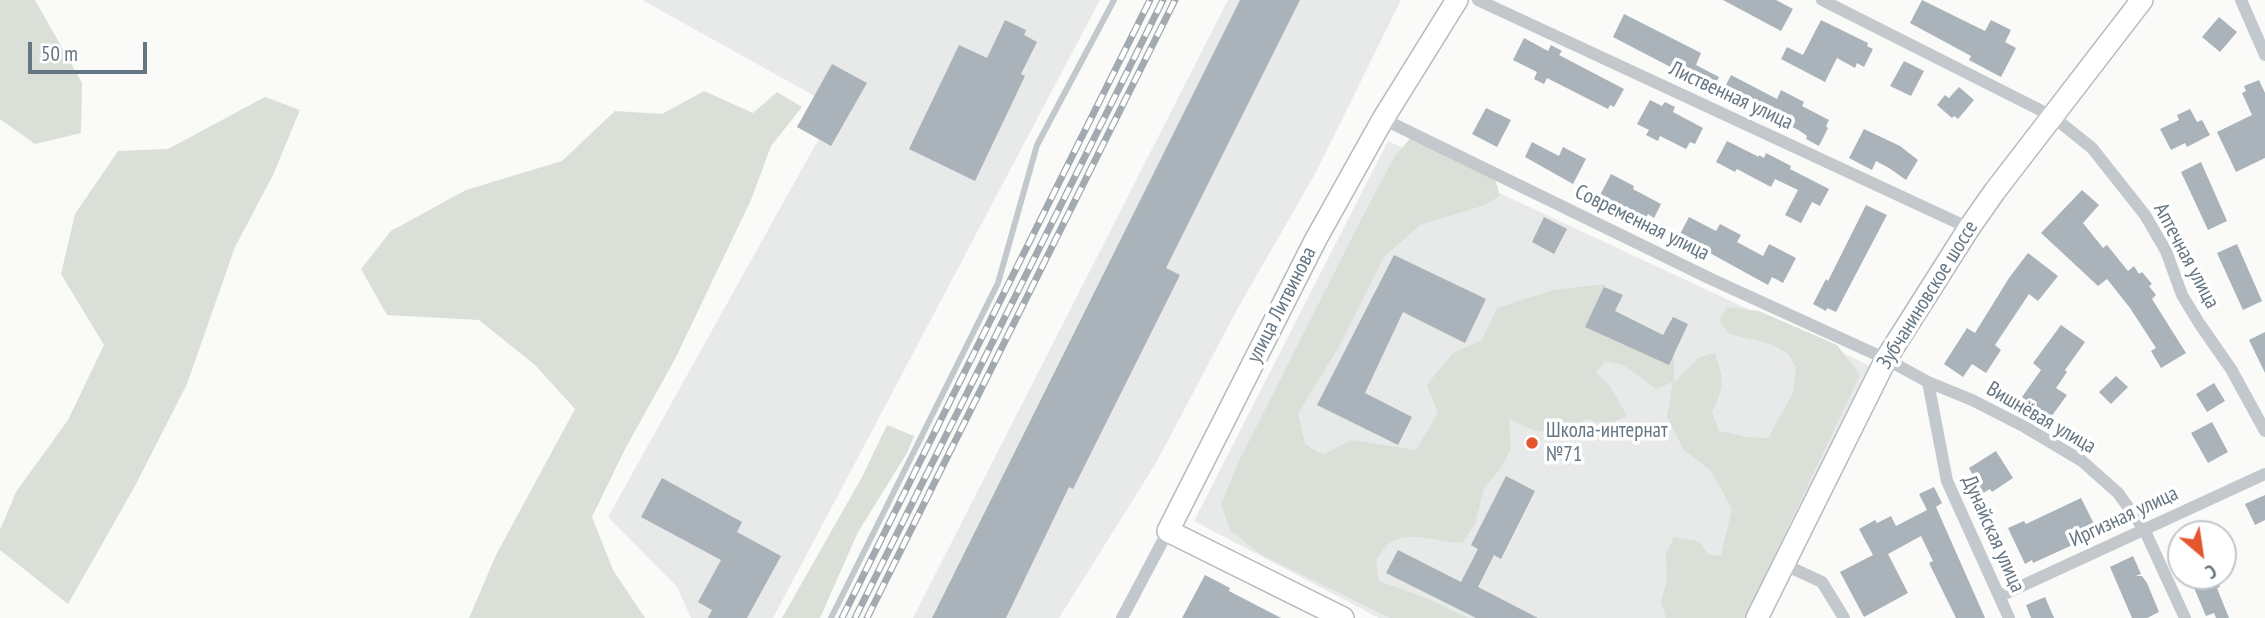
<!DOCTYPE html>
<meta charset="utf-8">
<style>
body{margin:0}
#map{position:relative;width:2265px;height:618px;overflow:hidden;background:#fafaf8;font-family:"PT Sans Narrow",sans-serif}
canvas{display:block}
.north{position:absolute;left:2167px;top:520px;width:70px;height:70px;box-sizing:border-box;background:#fff;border:2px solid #c1c8cd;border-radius:50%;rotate:151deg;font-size:19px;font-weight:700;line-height:28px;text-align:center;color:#657683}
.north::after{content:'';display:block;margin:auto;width:24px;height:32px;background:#e4572e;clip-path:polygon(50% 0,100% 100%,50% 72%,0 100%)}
.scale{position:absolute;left:28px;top:42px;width:119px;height:32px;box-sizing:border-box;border:4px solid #657683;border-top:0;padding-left:9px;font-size:21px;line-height:24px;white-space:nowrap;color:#657683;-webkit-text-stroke:5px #fff;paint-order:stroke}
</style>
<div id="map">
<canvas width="2265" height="618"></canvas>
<div class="north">С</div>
<div class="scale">50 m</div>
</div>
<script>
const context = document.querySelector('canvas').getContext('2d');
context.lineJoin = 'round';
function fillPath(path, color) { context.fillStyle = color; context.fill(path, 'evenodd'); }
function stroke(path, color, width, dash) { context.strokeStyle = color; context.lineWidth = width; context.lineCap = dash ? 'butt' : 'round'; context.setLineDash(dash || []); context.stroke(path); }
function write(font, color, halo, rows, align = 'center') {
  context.font = font + ' "PT Sans Narrow",sans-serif'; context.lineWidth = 7; context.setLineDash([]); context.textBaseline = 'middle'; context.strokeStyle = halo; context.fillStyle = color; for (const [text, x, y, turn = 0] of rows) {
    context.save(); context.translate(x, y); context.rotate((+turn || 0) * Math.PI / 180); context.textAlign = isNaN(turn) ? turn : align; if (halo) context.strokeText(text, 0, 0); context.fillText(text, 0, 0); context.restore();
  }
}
fillPath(new Path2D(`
 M642,0h458l-327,618h-82l-14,-31 -69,-70 228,-409z
 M1228,0h173l-86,174 -76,132 -83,157 -97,155h-146z
 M1388,141l482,225 -124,252h-367l-185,-97z`), '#e8e9e9');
fillPath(new Path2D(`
 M0,0h35l47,83 -1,50 -46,11 -35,-25z
 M704,91l49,22 24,-21 25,15 -31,39 -20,54 -76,159 -50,90 -33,68 21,53 32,48h-176l27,-63 79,-146 -40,-44 -56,-45 -92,-5 -26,-46 30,-38 75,-41 96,-29 53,-50 47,3z
 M265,97l35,13 -27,65 -38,72 -48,137 -52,102 -67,118 -68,-54v-20l16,-38 52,-72 36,-75 -43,-71 14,-60 43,-63 50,-2z
 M1414,134l80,41 6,21 -18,10 -61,18 -37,33 -47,93 -39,63 7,31 18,11 28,-15 65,10 22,-37 -11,-28 26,-32 29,-13 15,-32 56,-18 51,-6 9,18 -10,18 71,34v28l26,-25 15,-4c9,28 10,32 -3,59l7,19 28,6 21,1 25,-45 3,-26 -8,-13 -16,-10 -43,-10 -10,-13 8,-14 32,4 78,34 23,30 -115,243h-79l-5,-16 6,-21 -1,-27 8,-17 24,4 11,14 12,1 11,-47 -21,-38 -28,-22 -16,-33 6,-34 -17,7 -33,-24 -18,-4 -9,12 14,13 17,30 -20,9 -21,-6 -24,16 -29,-5 -24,-11 2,30 -11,20 -16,19 -9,36 -13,19c-23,0 -51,-14 -72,0 -5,3 -10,12 -14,17l3,21 52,19 36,18h-77l-128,-63 -31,-24 -10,-26 16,-40 128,-253 30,-56z
 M887,425l27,11 -7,17 -49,79 -38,86h-38l80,-141z`), '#dadfd7');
fillPath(new Path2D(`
 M1240,0h60l-134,268 14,7 -107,214 -4,-2 -63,131h-74z
 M1723,0h53l17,9 -12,22z
 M1922,0l63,31 6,-11 20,10 -6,12 11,6 -15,29 -32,-17 2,-4 -61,-33z
 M1624,14l77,39 -5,12 23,12 -8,15 -33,-17 2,-3 -67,-35z
 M2219,17l18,15 -17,20 -18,-15z
 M1005,20l21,10 -2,5 13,7 -16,32 4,2 -50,105 -66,-32 50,-104 28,13z
 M1821,20l47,23 -1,3 6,3 -9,18 -7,-4 -2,5 -18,-10 -12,24 -44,-23 6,-12 16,8z
 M1524,38l24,13 3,-6 11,6 -3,4 65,34 -10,18 -4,-2 -2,4 -61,-31 -3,6 -10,-5 3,-7 -24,-12z
 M1904,61l20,10 -13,25 -21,-10z
 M832,64l35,19 -36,63 -34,-19z
 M1731,75l46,24 4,-9 23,12 -2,4 27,14 -3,6 2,2 -9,18 -13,-7 1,-3 -7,-5 -77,-40z
 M2259,80l6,13v65l-29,14 -19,-40 35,-17 -10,-22 4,-2 -2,-5z
 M1959,87l15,13 -16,19 -4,-3 -2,2 -15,-13 8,-10 4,3z
 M1650,100l12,6 3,-4 10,5 -2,5 30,16 -8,16 -5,-2 -4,7 -26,-13 -2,5 -12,-6 3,-5 -12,-6z
 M1486,108l25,12 -14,27 -25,-13z
 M2190,109l7,13 5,-2 8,15 -23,12 -2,-4 -14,7 -11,-21 19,-9 -2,-5z
 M1864,129l36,17 18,14 -12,20 -17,-12 -13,-7 -4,9 -23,-12z
 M1727,141l32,16v-2l5,3 2,-5 25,13 -1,3 39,20 -9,17 -8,-4 -11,21 -16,-8 13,-25 -23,-11 -4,8 -34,-18 -2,3 -19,-10z
 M1532,142l27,14 4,-9 23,12 -13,25 -48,-27z
 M2201,162l26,59 -19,9 -27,-58z
 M1611,174l23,12 -1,3 28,15 -7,14 -6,-4 -3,6 -45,-25z
 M2082,190l17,15 -16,18 20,25 4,-3 21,26 6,-5 5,8 3,-2 10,12 -3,2 7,9 -4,4 34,54 -25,15 -10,-17 5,-3 -26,-40 -23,-29 -9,7 -57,-53z
 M1866,205l21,10 -51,97 -9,-4 -1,3 -13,-7 13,-25 2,2z
 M1544,217l23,12 -13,25 -22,-12z
 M1689,217l27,14 4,-7 21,11 -4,7 26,14 6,-12 27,14 -13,25 -11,-6 -4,8 -89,-49z
 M2237,244l25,57 -19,9 -26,-57z
 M2028,253l30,23 -20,25 -9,-7 -34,51 6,5 -15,23 -14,-9 -9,13 -19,-13 23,-36 8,5 34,-55z
 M1394,255l92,44 -21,44 -62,-31 -38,81 47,24 -14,28 -81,-40z
 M1604,287l19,8 -8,16 48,24 10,-18 15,7 -19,41 -84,-38z
 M2061,325l24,17 -20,28 2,2 -11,16 11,7 -16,22 -6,-4 -6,8 -18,-12 6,-8 -5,-4 19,-27 -8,-7z
 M2265,332v41l-16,-33z
 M2116,376l12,11 -17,17 -12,-12z
 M2214,383l11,18 -18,11 -11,-18z
 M2212,422l16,30 -20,11 -17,-30z
 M1996,451l17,27 -21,14 -2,-3 -10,6 -10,-16 4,-2 -5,-9z
 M1506,476l29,15 -34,68 -7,-4 -16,32 60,31h-62l-90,-45 12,-23 63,32 17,-33 -7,-4z
 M662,478l80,44 -5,10 44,24 -34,62h-39l4,-8 -14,-8 23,-42 -80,-43z
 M1934,487l8,16 -6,4 49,111h-29l-27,-55 4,-2 -12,-25 -33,18 20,39 -44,24 -24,-45 33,-17 -14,-26 16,-9 2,3 14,-7 5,10 31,-16 -8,-16z
 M2265,495v25l-10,5 -10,-21z
 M2081,498l13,26 -8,4 4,9 -57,26 -1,-3 -7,4 -17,-36 16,-7 2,3z
 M2133,556l8,18 -5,2h6l5,7 12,29 -12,6h-15l-22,-51z
 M1205,575l25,13 -1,3 52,27h-99z
 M2189,576h26l5,11 -3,1 12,30h-13l-2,-5 -8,3z
 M2045,597l9,21h-23l-5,-13z`), '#aab3b9');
const primary = new Path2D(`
 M1343,618l-175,-87 148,-292 67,-120 74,-119
 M1757,618l129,-259 83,-131 26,-37 147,-191`);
stroke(primary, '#b5babe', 24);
stroke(new Path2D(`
 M831,618l167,-335 39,-138 77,-145`), '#c3c8cc', 6);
stroke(new Path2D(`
 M1478,0l491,228
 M1822,0l230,116 40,32 53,67 21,36 16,44 17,28 32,46 34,62
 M2241,0l24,55
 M1383,119l328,160 175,80 42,23 44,18 53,27 57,34 36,32 26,36 41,89
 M1928,382l19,99 62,137
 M1783,564l39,18 22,36
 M2000,596l265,-122
 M1122,618l46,-87`), '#c3c8cc', 12);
stroke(primary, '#fff', 21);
const rail = new Path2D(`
 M842,618l308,-618
 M855,618l308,-618
 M867,618l308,-618`);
stroke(rail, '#a2aab0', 7);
stroke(rail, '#fff', 4.5, [13]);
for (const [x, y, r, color] of [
 [1532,443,7,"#e4572e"]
]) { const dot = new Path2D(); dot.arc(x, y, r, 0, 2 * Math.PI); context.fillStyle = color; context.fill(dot); stroke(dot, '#fff', 2.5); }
write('21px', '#657683', '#fff', [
 ["Лиственная улица",1731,96,25],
 ["Современная улица",1642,223,26],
 ["Аптечная улица",2186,256,62],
 ["Зубчаниновское шоссе",1928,295,-58],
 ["улица Литвинова",1282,305,-63],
 ["Вишнёвая улица",2041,418,30],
 ["Иргизная улица",2124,517,-25],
 ["Дунайская улица",1993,534,66]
]);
write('21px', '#657683', '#fff', [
 ["Школа-интернат",1546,431],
 ["№71",1546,455]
], 'left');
</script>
